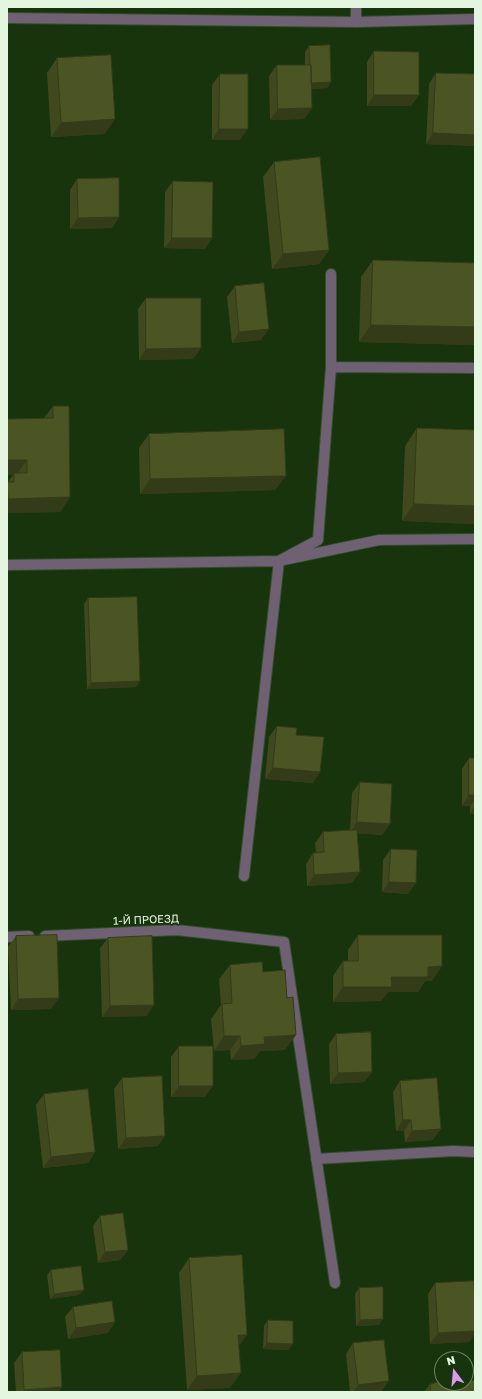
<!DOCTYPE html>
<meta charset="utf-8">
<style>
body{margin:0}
#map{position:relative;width:482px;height:1399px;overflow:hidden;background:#17340d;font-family:"Golos Text",sans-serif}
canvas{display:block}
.frame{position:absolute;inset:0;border:8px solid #e4f6df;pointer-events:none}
.north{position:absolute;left:434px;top:1351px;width:40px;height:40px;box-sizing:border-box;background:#17340d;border:1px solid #698261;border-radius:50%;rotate:344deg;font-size:11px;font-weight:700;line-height:16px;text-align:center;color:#e4f6df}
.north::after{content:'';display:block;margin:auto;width:14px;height:18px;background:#de98f2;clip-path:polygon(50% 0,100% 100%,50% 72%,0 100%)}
</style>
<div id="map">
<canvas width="482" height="1399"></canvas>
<div class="frame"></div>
<div class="north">N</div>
</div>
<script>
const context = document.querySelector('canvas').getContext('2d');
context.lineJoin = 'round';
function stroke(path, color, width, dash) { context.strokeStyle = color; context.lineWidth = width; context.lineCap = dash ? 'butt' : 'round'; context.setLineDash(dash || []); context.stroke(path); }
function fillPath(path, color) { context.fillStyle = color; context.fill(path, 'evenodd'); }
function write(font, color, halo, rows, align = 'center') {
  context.font = font + ' "Golos Text",sans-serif'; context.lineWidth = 3.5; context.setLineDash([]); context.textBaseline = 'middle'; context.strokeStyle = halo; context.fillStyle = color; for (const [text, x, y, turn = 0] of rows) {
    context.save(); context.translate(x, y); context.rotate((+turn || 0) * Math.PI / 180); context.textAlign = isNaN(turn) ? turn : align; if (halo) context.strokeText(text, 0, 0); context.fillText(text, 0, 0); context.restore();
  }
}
const minor = new Path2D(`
 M7,18l349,4 119,-3
 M356,22v-15
 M331,274v93l144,1
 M7,565l272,-4 100,-21 96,-1
 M244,876l35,-315 39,-21 13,-173
 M45,936l132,-6 107,12 51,341
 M7,937l22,-1
 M316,1159l137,-8 22,1`);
stroke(minor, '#344f2a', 12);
stroke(minor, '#6f6173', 10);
fillPath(new Path2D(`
 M309,46l22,36 -4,6 -16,1 1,19 -8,11 -34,1 -1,-44 8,-11h28v-13z
 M374,51l37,55h-44v-44z
 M57,58l48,76 -54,3 -4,-64z
 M436,73l39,1v72l-49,-2 3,-60z
 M220,74l20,66h-28v-55z
 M274,162l55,88 -10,14 -47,5 -9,-92z
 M77,179l42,38 -7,11 -42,1v-39z
 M173,181l39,57 -7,11 -41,-1 1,-56z
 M373,260l102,3v82l-116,-3 2,-65z
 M235,286l26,54 -29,3 -5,-46z
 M146,298l55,50 -8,11 -54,1 -1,-51z
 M53,406l17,91 -10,15 -53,1v-30l6,-8 31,-57z
 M417,428l58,2v94l-73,-3 3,-75z
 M149,434l126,56 -135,4 -1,-46z
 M88,598l52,83 -4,6 -49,2 -3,-85z
 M277,726l19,9 17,48 -48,-4 4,-42z
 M469,758h6v56h-5v-8h-8v-37z
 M360,782l30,42 -8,11 -25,-2 -5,50 -45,3 -1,-22 7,-11h3l-1,-10 8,-11 27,-2 2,-37z
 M391,849l17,45 -26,-2 1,-32z
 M358,935l84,31 -10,15h-7l-7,11h-30l-7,9 -48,1v-26l10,-15h5v-11z
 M16,936l35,73 -40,1 -3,-63z
 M108,938l39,78 -45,1 -2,-69z
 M230,965l33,7 22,78 -25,1 -6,8 -23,1 -1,-10 -16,1 -3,-32 10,-14 -2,-26z
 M336,1034l36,38 -8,10 -34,2 -1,-40z
 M179,1046l26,51h-34v-40z
 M122,1078l36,68 -40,3 -4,-60z
 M400,1081l33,59 -28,2 -1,-11h-8l-3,-39z
 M44,1094l51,58 -7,11 -45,5 -7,-63z
 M100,1216l28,34 -8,10 -22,3 -5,-37z
 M189,1258l50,88 -9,42 -43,2 -8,-117z
 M51,1270l28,25 -29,4 -3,-24z
 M435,1283l40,21v29l-6,9 -39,2 -2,-50z
 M359,1288l20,37 -23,1 -1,-32z
 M73,1307l35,26 -40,6 -3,-22z
 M268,1320l25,24 -5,6 -25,-1 1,-23z
 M353,1343l28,49h-31l-4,-38z
 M22,1352l40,35 -4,5h-42l-2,-29z
 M467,1381l8,11h-51l6,-8z`), '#40481e');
fillPath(new Path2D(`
 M331,82l-4,6 -21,1 4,-6z
 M374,95h45l-8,11h-44z
 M312,108l-8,11 -34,1 8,-11z
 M115,119l-10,15 -54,3 10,-14z
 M219,129h29l-8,11h-28z
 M433,133l42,2v11l-49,-2z
 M119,217l-7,11 -42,1 8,-11z
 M172,238h40l-7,11 -41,-1z
 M329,250l-10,14 -47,5 11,-15z
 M371,325l104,2v18l-116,-3z
 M269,329l-8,11 -29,3 7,-11z
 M201,348l-8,11 -54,1 7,-11z
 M7,460h20l-10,14 -3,-1 -1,2h-6z
 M286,476l-11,14 -135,4 10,-15z
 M70,497l-10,15 -53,1v-13l1,-1z
 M414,504l61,2v18l-73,-3z
 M140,681l-4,6 -49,2 4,-6z
 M273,768l47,4 -7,11 -48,-4z
 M469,795h6v4l-5,7h-8z
 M475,806v8h-5z
 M357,822l33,2 -8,11 -32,-2z
 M360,872l-8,11 -45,3 7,-11z
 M389,882l27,1 -8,11 -26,-2z
 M442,966l-10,15h-7l-7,11h-30l-7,9 -48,1 10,-15 48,-10 37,-10z
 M59,998l-8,11 -40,1 7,-11z
 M154,1005l-7,11 -45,1 8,-11z
 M296,1035l-11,15 -25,1 -6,8 -23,1 10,-14 23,-9z
 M224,1036h16l-10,14 -16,1z
 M372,1072l-8,10 -34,2 8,-11z
 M179,1086h34l-8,11h-34z
 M403,1120h8l-7,11h-8z
 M441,1129l-8,11 -28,2 7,-11z
 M165,1136l-7,10 -40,3 8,-11z
 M95,1152l-7,11 -45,5 8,-11z
 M128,1250l-8,10 -22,3 7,-11z
 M84,1290l-5,5 -29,4 4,-5z
 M383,1319l-4,6 -23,1 4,-6z
 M115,1322l-7,11 -40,6 8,-11z
 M475,1331v2l-6,9 -39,2 8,-11z
 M238,1335h9l-10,14z
 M267,1343l26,1 -5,6 -25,-1z
 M241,1373l-11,15 -43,2 10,-14z
 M389,1381l-8,11h-28l5,-7z
 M62,1387l-4,5h-36l2,-2z`), '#343b18');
const building = new Path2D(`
 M330,45l1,37 -20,1v-18h-1l-1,-19z
 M374,51l45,1v43h-45z
 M111,55l4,64 -54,4 -4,-65z
 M277,65h34l1,43 -34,1z
 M436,73l39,1v61l-42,-2z
 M220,74h28v55h-29z
 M320,157l9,93 -46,4 -9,-92z
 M119,178v39l-41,1 -1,-39z
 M173,181l40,1 -1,56h-40z
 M373,260l102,3v64l-104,-2z
 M264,283l5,46 -30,3 -4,-46z
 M146,298h55v50l-55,1z
 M53,406h16l1,91 -62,2 -1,-17h7v-9h13v-13h-20v-41l46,-1z
 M417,428l58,2v76l-61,-2z
 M284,429l2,47 -136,3 -1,-45z
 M137,597l3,84 -49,2 -3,-85z
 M277,726l20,2 -1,7 28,2 -4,35 -47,-4z
 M469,758h6v37h-6z
 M360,782l32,2 -2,40 -33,-2z
 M357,830l3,42 -46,3 -1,-22 11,-1 -1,-20z
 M391,849l26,1 -1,33 -27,-1z
 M57,935l2,63 -41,1 -2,-63z
 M358,935h84v31l-14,1v10h-37l1,10h-49v-26h15z
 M152,936l2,69 -44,1 -2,-68z
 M262,962l1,10 22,-2 2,28 6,-1 3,38 -32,2 1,7 -24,2 -1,-10h-16l-2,-32 10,-1 -2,-38z
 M371,1032l1,40 -34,1 -2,-39z
 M179,1046h34v40h-34z
 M162,1076l3,60 -39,2 -4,-60z
 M437,1078l4,51 -29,2 -1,-11h-8l-3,-39z
 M88,1089l7,63 -44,5 -7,-63z
 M123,1213l5,37 -23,2 -5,-36z
 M242,1255l5,80h-9l3,38 -44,3 -8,-118z
 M81,1266l3,24 -30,4 -3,-24z
 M474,1281l1,23v27l-37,2 -3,-50z
 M383,1287v32l-23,1 -1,-32z
 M112,1301l3,21 -39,6 -3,-21z
 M268,1320l25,1v23l-26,-1z
 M384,1340l5,41 -31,4 -5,-42z
 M60,1350l2,37 -38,3 -2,-38z
 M466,1377l1,4 8,-1v12h-44l-1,-8 12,-3v2h24z`);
fillPath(building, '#4b5423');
stroke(building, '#343b18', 1);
write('11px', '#e4f6df', '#17340d', [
 ["1-Й ПРОЕЗД",146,920,-2]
]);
</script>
